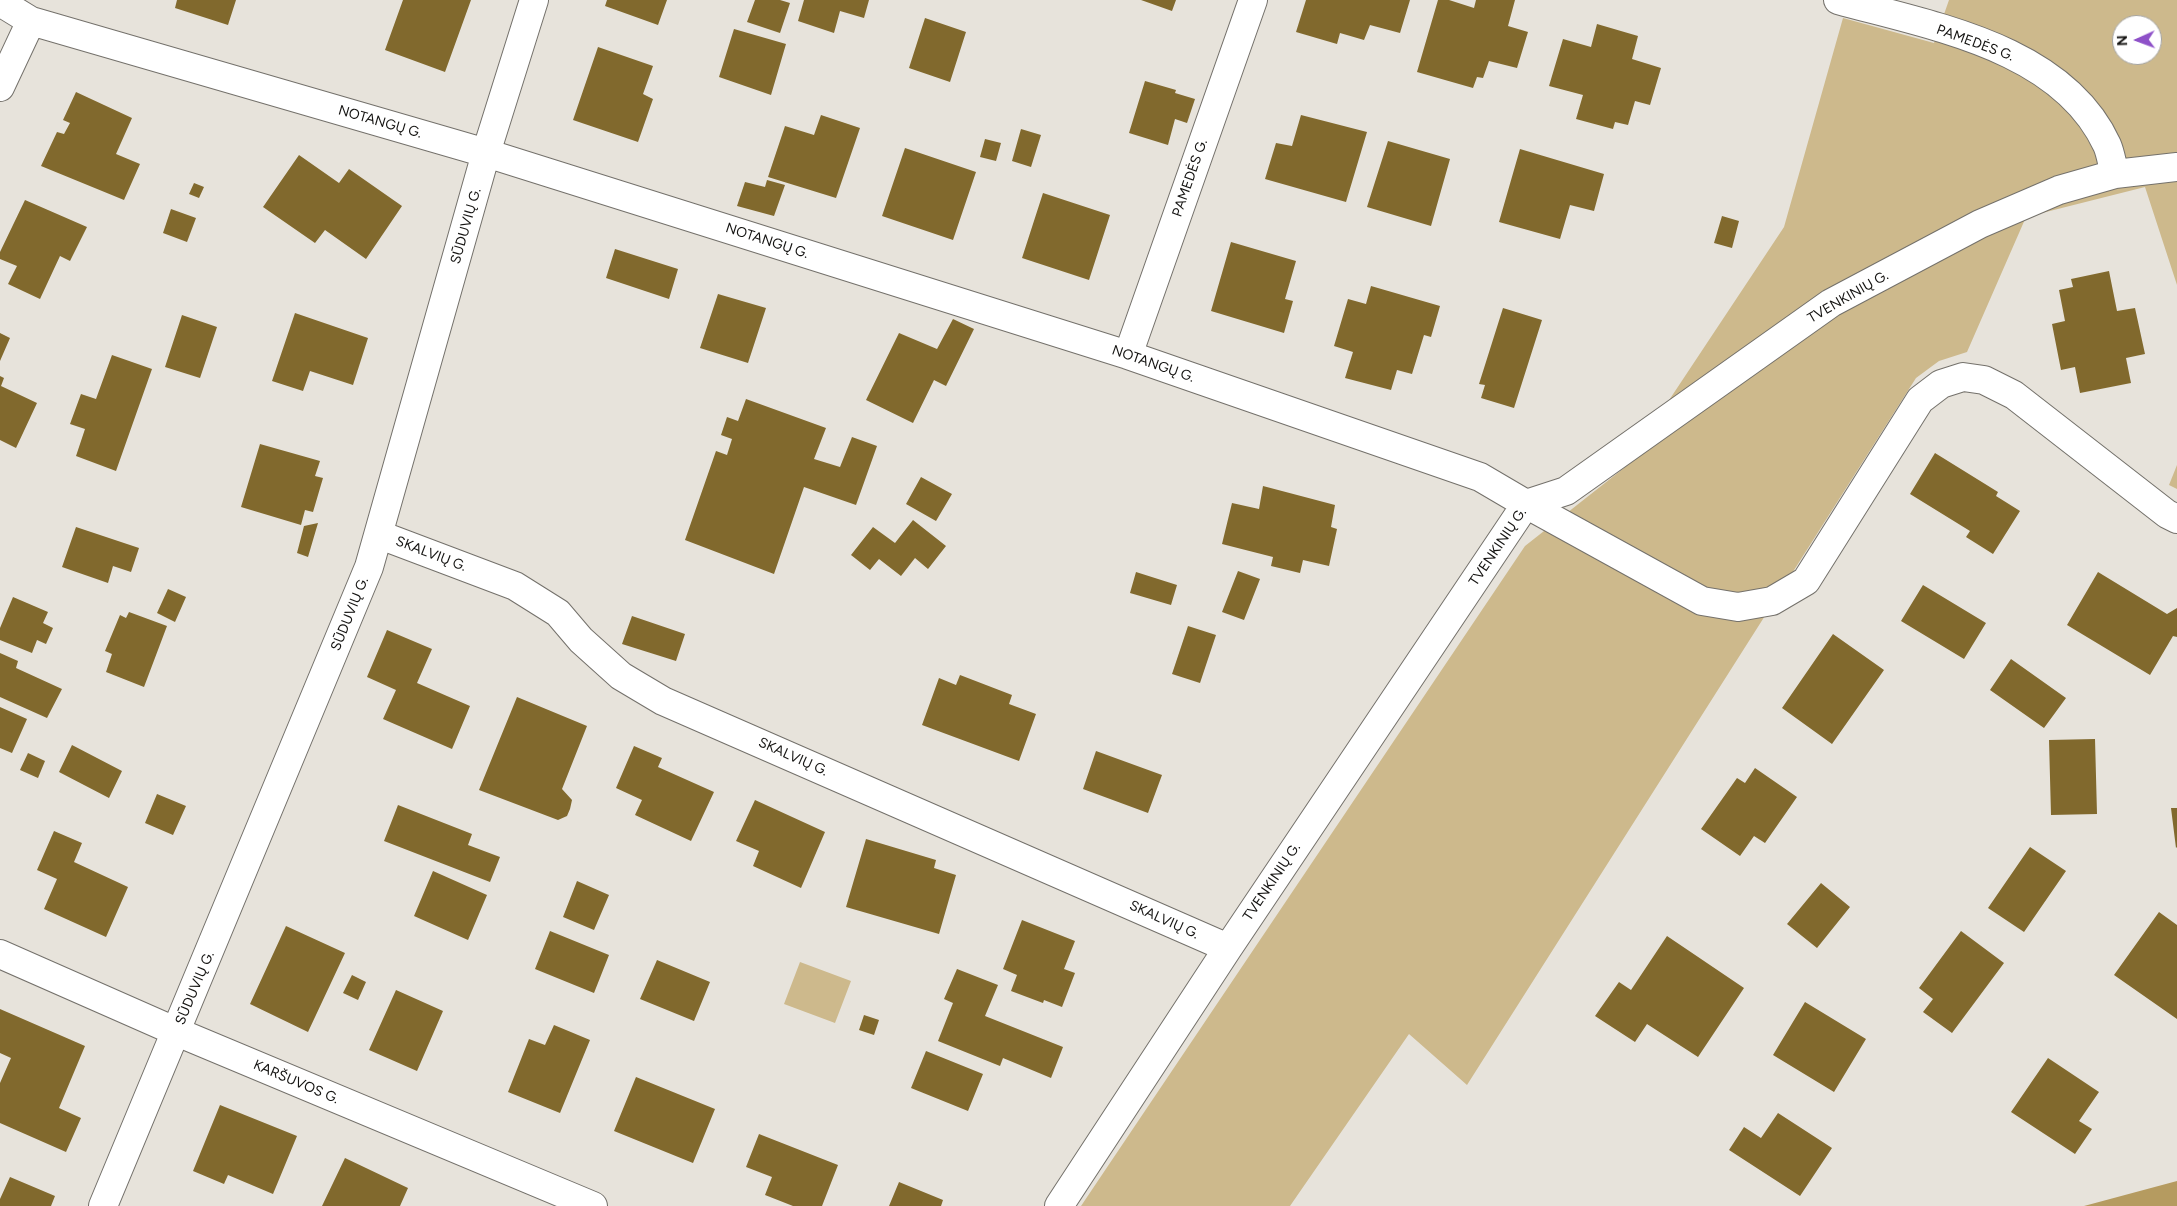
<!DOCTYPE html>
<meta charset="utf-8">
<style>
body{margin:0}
#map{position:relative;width:2177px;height:1206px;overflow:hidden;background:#e7e3db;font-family:Figtree,sans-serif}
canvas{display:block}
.north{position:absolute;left:2112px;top:15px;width:50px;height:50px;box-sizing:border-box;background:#fff;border:1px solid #a1a1a0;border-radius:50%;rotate:268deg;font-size:14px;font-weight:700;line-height:20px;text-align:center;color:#141311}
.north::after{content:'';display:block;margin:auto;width:18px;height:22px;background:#8e51c8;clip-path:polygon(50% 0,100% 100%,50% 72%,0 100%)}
</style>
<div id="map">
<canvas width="2177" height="1206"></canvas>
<div class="north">N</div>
</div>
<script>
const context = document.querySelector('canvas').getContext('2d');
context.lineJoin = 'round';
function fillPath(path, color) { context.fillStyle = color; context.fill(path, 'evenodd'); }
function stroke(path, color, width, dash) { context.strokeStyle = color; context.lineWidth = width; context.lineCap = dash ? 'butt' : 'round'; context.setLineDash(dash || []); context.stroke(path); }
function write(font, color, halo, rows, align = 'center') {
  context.font = font + ' Figtree,sans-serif'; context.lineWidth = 4.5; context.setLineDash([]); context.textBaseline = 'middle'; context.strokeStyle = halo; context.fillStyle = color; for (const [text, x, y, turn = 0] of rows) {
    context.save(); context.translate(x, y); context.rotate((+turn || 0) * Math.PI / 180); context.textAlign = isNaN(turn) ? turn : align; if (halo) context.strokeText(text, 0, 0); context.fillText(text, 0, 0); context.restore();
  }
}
fillPath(new Path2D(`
 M1949,0h228v285l-32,-98 -119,30 -59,135 -28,9 -23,17 -449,707 -58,-51 -119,172h-209l444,-660 99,-78 160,-241 59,-209 91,25zM2122,25h30v30h-30z
 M2177,465v24l-8,-4z
 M800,962l51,19 -16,42 -51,-19z`), '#cdb98c');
fillPath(new Path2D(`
 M2177,1181v25h-93z`), '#b59b60');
fillPath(new Path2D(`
 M177,0h59l-8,25 -53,-17z
 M403,0h68l-26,72 -60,-22z
 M607,0h60l-9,25 -53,-19z
 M755,0h25l10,3 -10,30 -33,-11z
 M804,0h65l-5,18 -24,-7 -6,22 -36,-12z
 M1141,0h35l-4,11z
 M1306,0h104l-10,33 -30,-8 -6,15 -24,-7 -3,11 -41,-12z
 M1438,0h11l25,8 2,-8h39l-7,26 20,6 -11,36 -28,-7 -6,17 -6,-1 -4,11 -56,-16z
 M925,18l41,14 -16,50 -41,-14z
 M1597,24l41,12 -6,23 29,9 -11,37 -15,-4 -7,24 -13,-3 -2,7 -37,-10 7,-24 -34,-9 14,-47 28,8z
 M734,29l52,15 -15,51 -52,-18z
 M598,47l55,19 -10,28 10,5 -15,43 -65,-22z
 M1145,81l31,9 -1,3 20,6 -8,24 -12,-4 -7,26 -39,-12z
 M76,92l56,26 -16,36 24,10 -16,36 -83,-34 16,-34 7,2 6,-11 -7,-3z
 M821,115l39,13 -24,70 -68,-21 17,-51 29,9z
 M1301,115l66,17 -21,70 -81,-23 11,-36 16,3z
 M1021,129l20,6 -10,32 -19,-6z
 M985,139l16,4 -5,18 -16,-4z
 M1388,141l62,18 -19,67 -64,-19z
 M905,148l71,24 -23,68 -71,-24z
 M1520,149l84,25 -10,37 -24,-6 -10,34 -61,-17z
 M299,155l40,28 10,-14 53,37 -36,53 -41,-29 -10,13 -52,-36z
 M767,180l18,5 -11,31 -37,-10 8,-24 20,5z
 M194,183l10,4 -5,11 -10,-4z
 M1043,193l67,22 -21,65 -67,-22z
 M25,200l62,27 -17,34 -10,-5 -20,43 -32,-15 9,-18 -17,-7v-7z
 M171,209l25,9 -9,24 -24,-9z
 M1722,216l17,5 -7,27 -18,-5z
 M1231,242l65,19 -11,38 8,2 -9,32 -73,-22z
 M615,249l63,20 -9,30 -63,-21z
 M2109,271l8,40 18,-3 10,46 -19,4 5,25 -51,10 -5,-26 -14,3 -9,-46 13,-3 -6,-31 14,-3 -2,-8z
 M1371,286l69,20 -9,31 -7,-2 -12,39 -15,-4 -6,20 -46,-12 8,-26 -19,-6 14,-47 18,5z
 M718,294l48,14 -18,55 -48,-15z
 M1503,308l39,12 -28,88 -33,-10 4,-13 -6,-1z
 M295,313l73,25 -15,47 -43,-14 -7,20 -31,-10z
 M182,315l35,12 -17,51 -35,-11z
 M953,319l21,10 -28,57 -12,-6 -21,43 -47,-23 33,-67 38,16z
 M0,333l10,5 -10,23z
 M112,355l40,14 -36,102 -40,-15 9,-27 -15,-5 11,-30 15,5z
 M0,376l4,2 -3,8 36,17 -21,45 -16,-8z
 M746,399l80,29 -12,31 26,8 12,-30 25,9 -21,59 -52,-18 -30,87 -89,-34 31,-89 11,4 5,-16 -11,-4 6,-18 11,4z
 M260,444l60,17 -5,15 8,2 -10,34 -8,-2 -4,15 -60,-18z
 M1935,453l63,39 -2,4 24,15 -27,43 -27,-17 4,-6 -60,-37z
 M921,477l31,17 -16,27 -30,-17z
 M1263,486l72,19 -4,22 6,2 -8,37 -26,-6 -3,13 -29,-7 2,-9 -51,-13 10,-41 27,6z
 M913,520l33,26 -18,23 -13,-11 -14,18 -22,-17 -9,11 -19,-15 22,-28 22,16z
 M318,523l-10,34 -11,-4 7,-27z
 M76,527l63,21 -8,24 -18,-6 -5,17 -46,-16z
 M1238,571l22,8 -16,41 -22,-8z
 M1136,572l41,13 -6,20 -41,-12z
 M2098,572l69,42 10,-6v29l-4,-1 -23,39 -83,-50z
 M1923,585l63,38 -22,36 -63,-38z
 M168,589l18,8 -11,25 -18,-9z
 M13,597l35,15 -5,11 10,5 -7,16 -9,-4 -5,13 -32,-13v-12z
 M129,612l38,14 -23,61 -38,-15 6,-18 -7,-3 15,-36 6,3z
 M632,616l53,18 -9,27 -54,-17z
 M1188,626l28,9 -16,48 -28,-9z
 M387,630l45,19 -15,34 53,23 -18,43 -69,-30 13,-29 -29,-13z
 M1833,634l51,36 -52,74 -50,-36z
 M0,653l18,8 -2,7 46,21 -15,29 -47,-21z
 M2011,659l55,39 -22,30 -54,-38z
 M960,675l52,20 -3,9 27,10 -17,47 -97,-36 17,-47 17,7z
 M517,697l70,29 -25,63 10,11 -2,9 -3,7 -9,4 -79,-30z
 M0,707l27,12 -15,34 -12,-5z
 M2095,739l2,75 -46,1 -2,-75z
 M72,745l50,26 -13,27 -50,-26z
 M634,746l28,12 -4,9 56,25 -23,49 -56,-26 7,-15 -26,-12z
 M1096,751l66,24 -14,38 -65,-24z
 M28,753l17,8 -7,17 -18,-8z
 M1755,768l42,29 -32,46 -11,-7 -14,20 -39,-27 36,-51 8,5z
 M157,794l29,12 -13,29 -28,-12z
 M755,800l70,32 -24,56 -48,-22 6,-15 -23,-10z
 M398,805l74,29 -4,11 32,12 -10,25 -106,-41z
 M2171,808h6v39l-1,1z
 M54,831l28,12 -8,19 54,25 -22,50 -62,-28 13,-30 -20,-9z
 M866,839l70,21 -2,8 22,7 -17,59 -93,-27z
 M2030,847l36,24 -42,61 -36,-24z
 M433,871l54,24 -19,45 -54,-24z
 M577,881l32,14 -15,35 -31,-13z
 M1821,883l29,24 -33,41 -30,-24z
 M2159,912l18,13v94l-63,-44z
 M1022,920l53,21 -11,28 11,4 -13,34 -18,-7 -1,3 -32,-12 6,-16 -14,-6z
 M286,926l59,27 -37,79 -58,-28z
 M550,931l59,24 -15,38 -59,-24z
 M1961,931l43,32 -52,70 -29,-21 10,-13 -14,-11z
 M1667,936l77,52 -46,69 -51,-33 -12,18 -40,-26 24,-34 12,8z
 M657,960l53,22 -16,39 -54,-22z
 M957,969l41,16 -13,31 78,31 -12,31 -48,-20 -3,8 -62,-25 15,-38 -9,-4z
 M352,975l14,7 -8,18 -15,-7z
 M396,990l47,21 -26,60 -48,-21z
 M1805,1002l61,37 -32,53 -61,-37z
 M0,1009l85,37 -26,62 22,10 -15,34 -66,-29v-40l11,-25 -11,-5z
 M864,1015l15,5 -5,15 -15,-5z
 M554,1025l36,15 -30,73 -52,-21 21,-53 16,6z
 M926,1051l57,23 -15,37 -57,-23z
 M2048,1058l51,34 -20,29 13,8 -17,25 -64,-42z
 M636,1077l79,32 -22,54 -79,-32z
 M220,1105l77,31 -24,58 -45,-19 -4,9 -31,-13z
 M1778,1113l54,35 -32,48 -71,-46 15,-23 17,11z
 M759,1134l79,31 -16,41h-29l-28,-11 7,-18 -26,-10z
 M345,1158l63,30 -8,18h-78z
 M10,1177l45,19 -4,10h-51v-7z
 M899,1182l44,18 -2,6h-52z`), '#81692d');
const minor = new Path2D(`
 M1838,0c93,26 224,47 269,145 4,9 5,20 8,29
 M0,2l31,19 455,132 642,202 352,122 46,27 176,97 36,6 34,-6 34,-20 114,-181 21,-16 22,-7 21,3 30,15 153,119 10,5
 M0,87l31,-66
 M1128,355l125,-355
 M380,535l135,51 43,27 23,27 40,36 42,25 565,247
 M0,954l177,78 416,174
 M103,1206l266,-639 117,-414 48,-153
 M1059,1206l169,-258 298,-444 40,-13 265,-188 149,-79 79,-34 56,-16 62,-7`);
stroke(minor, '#74716b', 30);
stroke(minor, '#fff', 28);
write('14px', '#141311', '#fff', [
 ["PAMEDĖS G.",1975,43,20],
 ["NOTANGŲ G.",380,122,16],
 ["PAMEDĖS G.",1190,178,-71],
 ["SŪDUVIŲ G.",466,226,-74],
 ["NOTANGŲ G.",767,241,18],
 ["TVENKINIŲ G.",1848,297,-30],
 ["NOTANGŲ G.",1153,364,19],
 ["TVENKINIŲ G.",1498,547,-56],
 ["SKALVIŲ G.",431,554,21],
 ["SŪDUVIŲ G.",350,614,-68],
 ["SKALVIŲ G.",793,757,24],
 ["TVENKINIŲ G.",1272,882,-56],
 ["SKALVIŲ G.",1164,920,24],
 ["SŪDUVIŲ G.",195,988,-67],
 ["KARŠUVOS G.",296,1082,23]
]);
</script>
